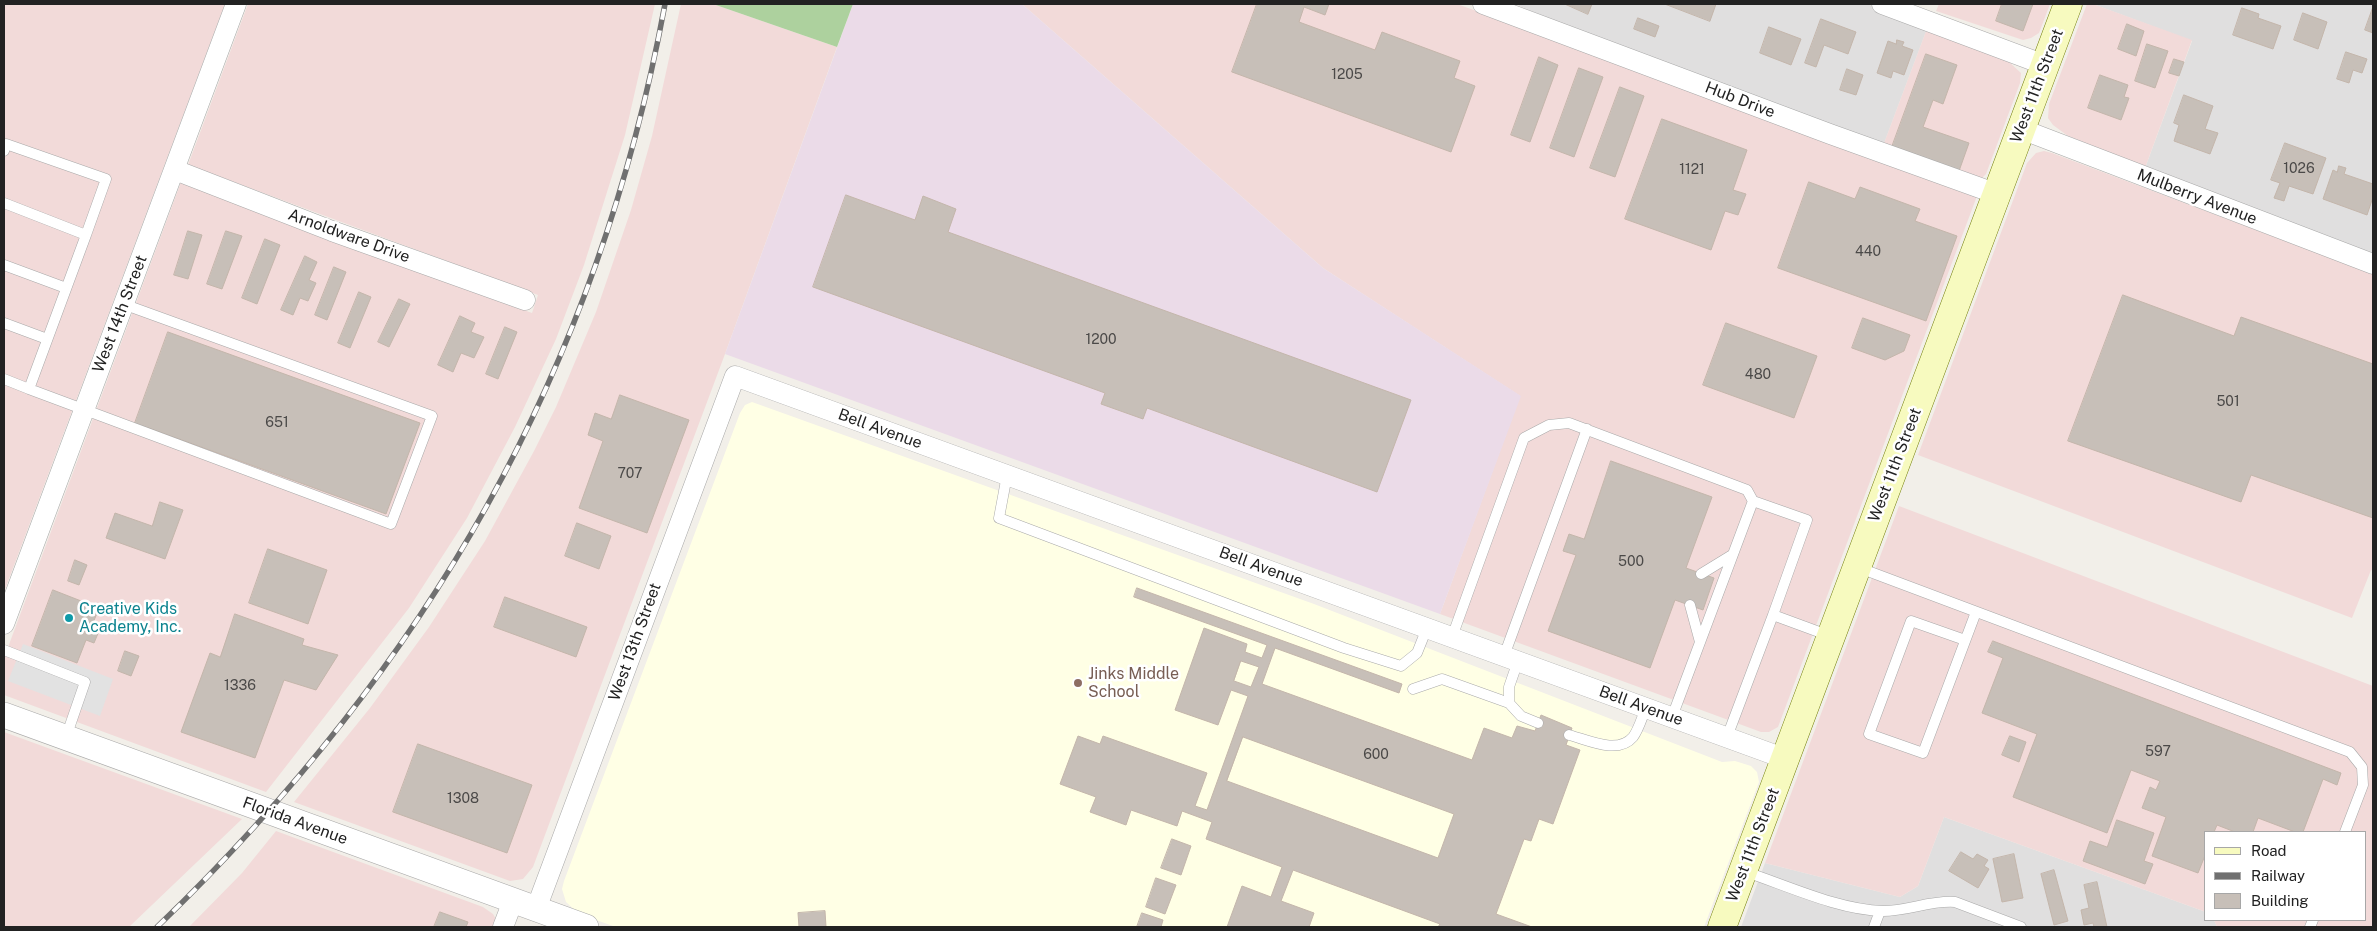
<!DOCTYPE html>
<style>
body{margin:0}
#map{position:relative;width:2377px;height:931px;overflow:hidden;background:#f2efe9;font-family:"Public Sans",sans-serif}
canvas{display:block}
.frame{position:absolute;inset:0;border:5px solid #222;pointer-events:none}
.legend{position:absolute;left:2204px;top:831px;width:162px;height:90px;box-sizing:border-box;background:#fff;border:1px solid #a7a7a7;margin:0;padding:6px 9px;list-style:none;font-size:15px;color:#222}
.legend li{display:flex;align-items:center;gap:10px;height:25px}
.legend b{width:25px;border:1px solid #a7a7a7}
</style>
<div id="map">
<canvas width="2377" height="931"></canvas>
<div class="frame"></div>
<ul class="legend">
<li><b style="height:6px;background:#f7fabf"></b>Road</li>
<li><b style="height:6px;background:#707070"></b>Railway</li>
<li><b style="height:14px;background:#c7bfb8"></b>Building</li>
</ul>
</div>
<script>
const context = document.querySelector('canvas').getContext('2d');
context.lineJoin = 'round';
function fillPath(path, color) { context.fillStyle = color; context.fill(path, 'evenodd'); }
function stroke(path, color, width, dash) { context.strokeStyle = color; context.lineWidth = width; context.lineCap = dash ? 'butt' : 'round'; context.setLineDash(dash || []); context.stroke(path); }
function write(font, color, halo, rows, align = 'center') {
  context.font = font + ' "Public Sans",sans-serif'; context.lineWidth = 5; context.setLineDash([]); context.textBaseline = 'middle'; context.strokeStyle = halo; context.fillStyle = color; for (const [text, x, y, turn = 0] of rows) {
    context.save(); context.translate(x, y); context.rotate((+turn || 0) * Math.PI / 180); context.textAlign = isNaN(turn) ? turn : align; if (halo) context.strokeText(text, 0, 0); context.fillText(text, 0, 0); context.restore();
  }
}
fillPath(new Path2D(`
 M1515,4h352l61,22 -45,120 -257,-94z
 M2093,4h280v251l-228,-87 47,-127z
 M1944,817l262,95v8h8l3,7h-476l24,-64 135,34 18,-11z`), '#e0dfdf');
fillPath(new Path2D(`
 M4,4h221l-221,588z
 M248,4h407l-30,131 -41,130 -28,74 -41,88 -48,91 -58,90 -143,184 -262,-97v-37l177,-476 351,131 6,-18 -350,-130z
 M681,4h32l124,43 -112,307 -192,513 -10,12 -13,2 -216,-79 76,-94 59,-81 56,-86 49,-90 22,-44 40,-95 35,-102 21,-74z
 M1022,4h435l229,82 291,110 -199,531 -9,5h-8l-321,-118 80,-218 -197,-128z
 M1939,4h111l-11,29 -8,5 -8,2 -87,-29z
 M2087,4h6l99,36 -47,128 -77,-32 -15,-11 -5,-7 1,-14z
 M1928,26l80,35 13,12 -1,10 -34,91 -4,4 -99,-32z
 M2044,151l8,2 321,121v297l-2,-1 -19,48 -434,-163 109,-292 9,-10z
 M1899,506l474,180v241h-156l-3,-7h152v-88h-160v80l-262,-95 -26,69 -18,11 -135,-34z
 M4,732l238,87 -113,108h-125z
 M276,831l207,76 10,7 3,5 -1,8h-306l53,-54z`), '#f2dad9');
fillPath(new Path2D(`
 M853,4h169l301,264 198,128 -81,218 -715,-260z`), '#ebdbe8');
fillPath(new Path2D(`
 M752,402l562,202 408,158 13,-1 16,5 6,6 2,10 -55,145h-1088l-37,-13 -13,-12 -4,-13 2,-8 176,-468 5,-8z`), '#ffffe5');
fillPath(new Path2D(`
 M713,4h140l-16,43z`), '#add19e');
fillPath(new Path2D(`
 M23,644l90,35 -13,37 -92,-35z`), '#e2e2e2');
const building = new Path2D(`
 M1257,4h72l-4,11 -21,-8 -5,15 76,28 7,-18 78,29 -6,17 21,8 -24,66 -219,-80z
 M1565,4h27l-4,10z
 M1665,4h51l-6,17z
 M2002,4h31l-10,27 -27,-10z
 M2373,7v26l-8,-3z
 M2242,8l17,6 -1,4 23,8 -8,23 -40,-14z
 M2303,13l24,9 -9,27 -24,-9z
 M1638,18l21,8 -4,11 -21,-8z
 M1821,19l35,13 -8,22 -24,-9 -8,22 -11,-4z
 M2127,24l17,7 -8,25 -18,-7z
 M1769,27l32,12 -10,26 -31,-12z
 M1897,40l7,2 -2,4 11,4 -9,25 -11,-4 -2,7 -14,-5 11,-32 8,3z
 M2147,44l21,7 -13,37 -20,-7z
 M2346,52l21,7 -5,14 -9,-3 -4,13 -12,-4z
 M1926,54l31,11 -14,39 -10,-4 -10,27 46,16 -10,28 -67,-24z
 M1539,57l19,8 -28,77 -19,-7z
 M2174,59l10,3 -5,14 -10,-3z
 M1579,68l24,9 -29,80 -24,-9z
 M1847,69l16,6 -7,20 -16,-5z
 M2100,75l28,10 -4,12 5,1 -8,22 -33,-12z
 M1620,87l24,9 -29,81 -25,-9z
 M2184,95l29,11 -8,23 13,4 -8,21 -36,-13 5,-16 -5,-2z
 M1662,119l85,31 -14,40 13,4 -8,21 -13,-4 -14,39 -86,-31z
 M2285,143l41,15 -13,36 -24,-8 -5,15 -10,-3 6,-15 -9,-3z
 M2339,166l7,2 -2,6 29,10v13l-6,18 -44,-16 10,-29 4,2z
 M1809,182l46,17 5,-12 60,22 -5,12 42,15 -31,85 -148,-53z
 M846,195l69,25 8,-24 33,13 -8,23 463,168 -34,92 -230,-84 -4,11 -42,-15 4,-11 -292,-106z
 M188,231l14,4 -14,44 -14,-4z
 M226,231l16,5 -20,53 -15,-5z
 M265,239l15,6 -23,59 -15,-6z
 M305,256l12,6 -8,18 7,3 -8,18 -8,-3 -7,17 -12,-5z
 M334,267l12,5 -19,48 -12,-5z
 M359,292l12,5 -21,51 -12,-5z
 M2123,295l111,41 7,-19 132,47v154l-122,-43 -10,27 -173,-61z
 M399,299l11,5 -21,43 -11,-5z
 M460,316l15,7 -4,9 13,5 -10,21 -13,-5 -8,19 -15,-7z
 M1863,318l47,17 -6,16 -19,9 -33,-12z
 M1726,323l91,33 -23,62 -91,-33z
 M505,327l12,5 -19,47 -12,-5z
 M168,332l252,91 -34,91 -251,-91z
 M620,395l69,25 -42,113 -68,-25 24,-67 -15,-6 7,-22 16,6z
 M1611,461l101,36 -26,71 28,10 -11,32 -28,-10 -25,68 -102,-37 28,-76 -13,-4 6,-17 15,5z
 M160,502l23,8 -18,49 -59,-21 9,-25 37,13z
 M577,523l34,13 -12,33 -34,-13z
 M268,549l59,21 -19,54 -59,-21z
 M75,560l12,5 -8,20 -11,-4z
 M1137,588l265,96 -3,9 -124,-45 -13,36 210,76 12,-32 28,10 5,-12 18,5 6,-16 31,13 -6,17 14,5 -27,74 -14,-5 -8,22 -7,-2 -28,75 36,13h-94l2,-3 -147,-54 -12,31 33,12 -5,14h-82l15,-41 29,11 11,-30 -76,-28 6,-17 -30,-11 -5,15 -46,-16 -5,15 -36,-13 6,-15 -36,-13 18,-48 22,8 3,-8 104,37 -12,33 12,4 41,-114 -17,-6 -13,35 -43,-15 29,-82 43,16 -2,8 17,6 5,-13 -133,-48zM1241,661l18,6 -8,20 -17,-6zM1243,737l211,77 -16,44 -211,-77z
 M53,590l46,18 -8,20 8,3 -5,12 -8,-3 -9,23 -45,-17z
 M505,597l82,30 -11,30 -82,-30z
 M235,614l69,25 -2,6 36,10 -22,35 -32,-10 -29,78 -74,-26 29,-79 10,4z
 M1993,641l348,132 -4,12 -14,-6 -20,53h-8l-37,-14 -5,14h-18l-18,-7 -3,7h-8v21l-8,20 -46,-17 14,-39 -24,-9 8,-21 6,3 4,-9 -29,-11 -24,63 -94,-36 24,-63 -55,-21 21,-55 -15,-6z
 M125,651l14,5 -8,20 -13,-5z
 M2010,736l16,6 -7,20 -17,-7z
 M418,744l114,41 -25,68 -114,-41z
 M2117,820l37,13 -10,28 9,3 -8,20 -62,-23 7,-20 17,6z
 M1172,839l19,7 -10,29 -20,-7z
 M1961,852l12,7 4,-5 11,6 -4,6 5,3 -11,19 -29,-17z
 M2014,854l9,44 -21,4 -9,-43z
 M2054,870l14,51 -14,4 -13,-51z
 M1156,878l20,7 -11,29 -19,-7z
 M2097,882l10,45h-13l-1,-4 -9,2 -3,-15 8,-2 -5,-23z
 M825,911l1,16h-27l-1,-14z
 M440,912l28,10 -2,5h-32z
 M1142,913l21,7 -2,7h-24z`);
fillPath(building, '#c7bfb8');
stroke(building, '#c4b6ab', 1);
const service = new Path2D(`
 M4,151l2,-7 100,35 -20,56
 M4,203l82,32 -57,154 -25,-10
 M4,265l62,23
 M4,323l43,16
 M29,389l362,135 41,-108 -309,-112
 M1007,475l-8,43 345,130 57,18 16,-13 10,-25
 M1753,501l54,19 -34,95
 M1857,567l493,185 12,15 1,18 -18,47
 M1701,574l31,-19
 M1690,605l10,37
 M1452,637l72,-199 25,-13 20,-2 178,67 6,11 -81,216
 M1965,640l-54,-19 -42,113 54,19 53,-141
 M4,650l81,32 -19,55
 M1504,656l83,-227
 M1518,661l-9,26v16l12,13 17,7
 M1413,689l29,-10 67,24
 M1569,735c19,5 49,20 64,2 6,-8 9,-20 13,-29
 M1727,737l46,-122 57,21
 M1743,871c43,14 95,39 140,40 25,0 48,-11 72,-9l66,25
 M1874,927l6,-16
 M2310,927l3,-7`);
const minor = new Path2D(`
 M1483,4l347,130 167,60
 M1882,4l163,61
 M2021,129l352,135
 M175,170l157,61 193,69
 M4,624l232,-620
 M536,909l199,-533 1051,383
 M503,927l10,-26`);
const tertiary = new Path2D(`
 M4,715l582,212`);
const secondary = new Path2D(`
 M1722,927l346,-923`);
stroke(service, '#a9a9a9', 11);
stroke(minor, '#a9a9a9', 21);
stroke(tertiary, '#a9a9a9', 26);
stroke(secondary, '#707d05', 29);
stroke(service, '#fff', 10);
stroke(minor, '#fff', 20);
stroke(tertiary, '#fff', 25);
stroke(secondary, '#f7fabf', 28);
const rail = new Path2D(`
 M157,927c269,-259 440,-554 508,-923`);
stroke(rail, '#707070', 5.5);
stroke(rail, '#fff', 4, [11]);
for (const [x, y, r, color] of [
 [69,618,5,"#0f9aa8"],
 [1078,683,5,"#8d6e63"]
]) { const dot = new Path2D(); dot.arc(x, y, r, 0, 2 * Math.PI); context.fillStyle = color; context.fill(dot); stroke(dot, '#fff', 2); }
write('14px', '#4b4948', null, [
 ["1205",1347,75],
 ["1026",2299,169],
 ["1121",1692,170],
 ["440",1868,252],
 ["1200",1101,340],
 ["480",1758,375],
 ["501",2228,402],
 ["651",277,423],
 ["707",630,474],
 ["500",1631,562],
 ["1336",240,686],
 ["597",2158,752],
 ["600",1376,755],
 ["1308",463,799]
]);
write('16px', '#222', '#fff', [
 ["West 11th Street",2037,86,-69],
 ["Hub Drive",1740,100,21],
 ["Mulberry Avenue",2197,197,21],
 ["Arnoldware Drive",349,236,20],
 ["West 14th Street",120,314,-69],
 ["Bell Avenue",880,429,20],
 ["West 11th Street",1895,465,-69],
 ["Bell Avenue",1261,567,20],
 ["West 13th Street",635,642,-70],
 ["Bell Avenue",1641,706,20],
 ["Florida Avenue",295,821,20],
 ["West 11th Street",1753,845,-69]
]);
write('16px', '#0d838f', '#fff', [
 ["Creative Kids",79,609],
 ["Academy, Inc.",79,627]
], 'left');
write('16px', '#785e54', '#fff', [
 ["Jinks Middle",1088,674],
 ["School",1088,692]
], 'left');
</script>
